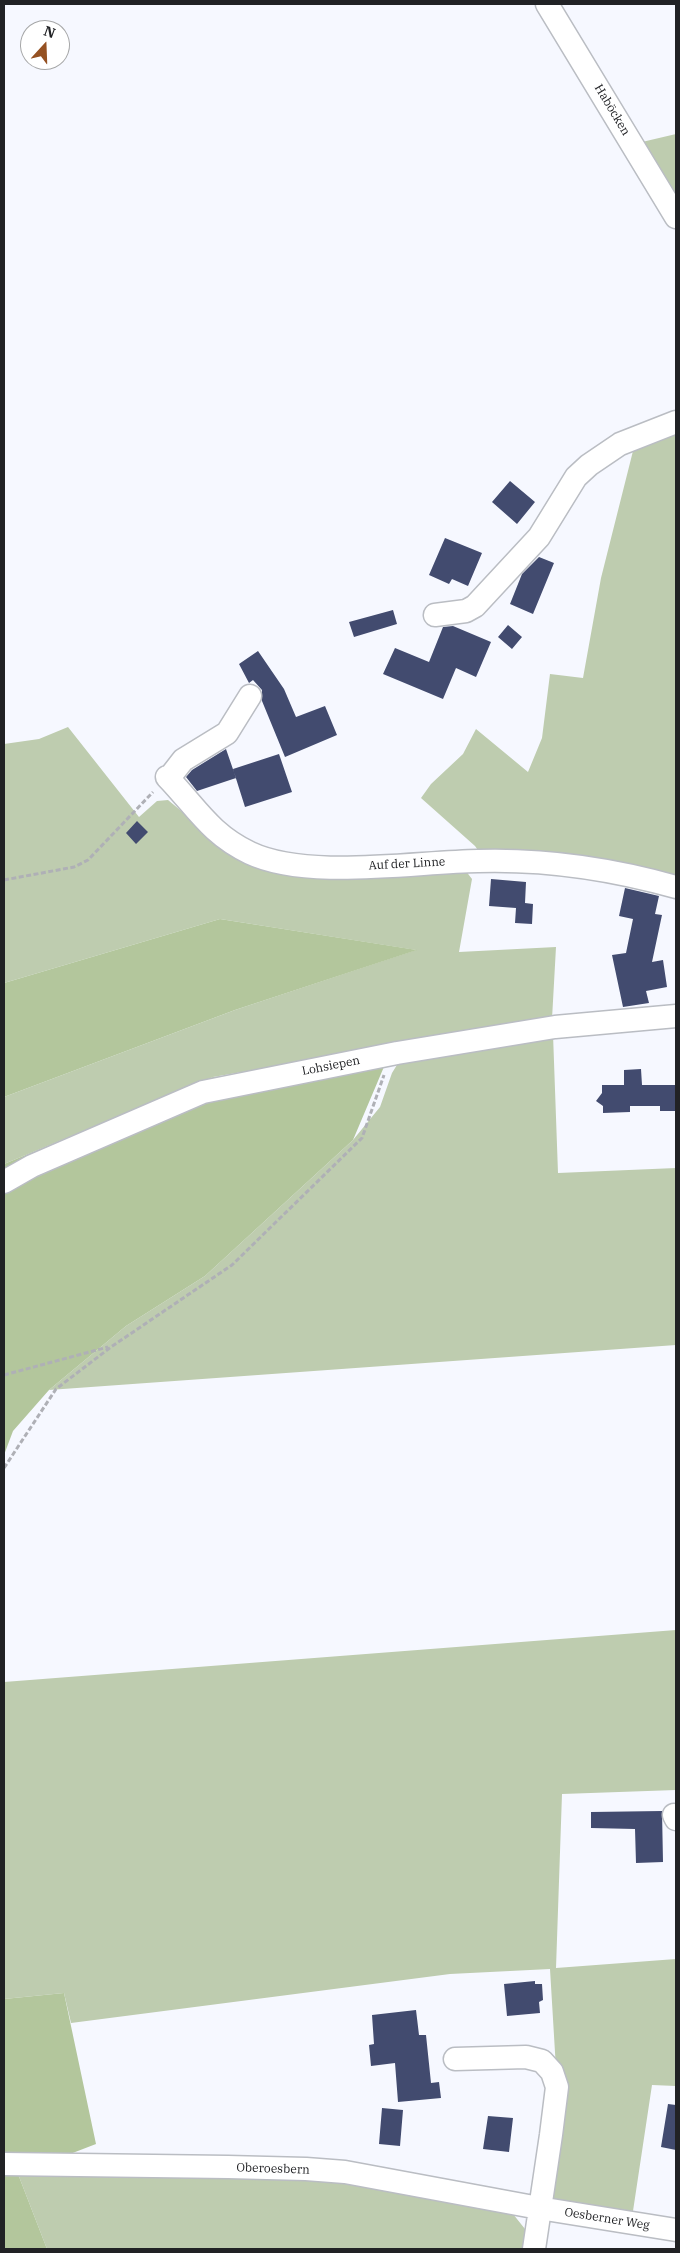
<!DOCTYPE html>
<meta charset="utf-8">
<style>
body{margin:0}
#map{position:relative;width:680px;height:2253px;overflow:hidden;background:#f6f8ff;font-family:"IBM Plex Serif",serif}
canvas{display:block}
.frame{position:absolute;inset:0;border:5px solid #212225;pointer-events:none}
.north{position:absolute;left:20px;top:20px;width:50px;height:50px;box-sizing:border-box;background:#fff;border:1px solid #a6a7a8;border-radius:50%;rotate:20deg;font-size:14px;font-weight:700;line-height:20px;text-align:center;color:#212225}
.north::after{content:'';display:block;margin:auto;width:18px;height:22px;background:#955122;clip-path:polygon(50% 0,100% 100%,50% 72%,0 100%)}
</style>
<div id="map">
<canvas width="680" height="2253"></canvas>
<div class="frame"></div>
<div class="north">N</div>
</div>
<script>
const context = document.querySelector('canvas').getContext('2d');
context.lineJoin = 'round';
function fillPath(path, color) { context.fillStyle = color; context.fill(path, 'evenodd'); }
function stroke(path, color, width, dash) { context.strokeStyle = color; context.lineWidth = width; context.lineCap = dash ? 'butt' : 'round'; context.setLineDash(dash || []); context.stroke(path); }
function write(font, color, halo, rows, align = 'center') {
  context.font = font + ' "IBM Plex Serif",serif'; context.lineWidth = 5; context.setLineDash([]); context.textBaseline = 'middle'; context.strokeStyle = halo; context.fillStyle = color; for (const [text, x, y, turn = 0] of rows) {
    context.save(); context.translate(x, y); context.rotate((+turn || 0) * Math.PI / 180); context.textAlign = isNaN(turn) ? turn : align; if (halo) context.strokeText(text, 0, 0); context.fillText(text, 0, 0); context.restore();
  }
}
fillPath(new Path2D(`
 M676,134v92l-51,-80z
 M676,428v452l-196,-27 -5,-7 -54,-48 10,-14 32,-30 13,-25 52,43 14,-34 8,-64 33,4 18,-100 32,-127 -1,-6z
 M68,727l71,90 18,-16 11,-1 41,34 29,20 224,12 10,13 -13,73 97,-5 -4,72 -339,58 -209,87v-67l231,-87 181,-60 -196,-31 -216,64v-239l35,-5z
 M553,1034l5,139 118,-5v177l-627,45 77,-64 79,-50 148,-136 27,-33 12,-34 8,-13z
 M676,1630v160l-114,4 -6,174 120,-9v127l-24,-1 -19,126 -79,-11 -3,-7 5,-124 -6,-100 -100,5 -379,49 -7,-30 -60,6v-317z
 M18,2174l296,6 26,2 173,32 12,15 -1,20h-477z`), '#beccaf');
fillPath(new Path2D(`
 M220,919l197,31 -182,60 -231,87v-114z
 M386,1062l-33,78 -148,136 -79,50 -77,64 -36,41 -9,24v-291l209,-87z
 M64,1993l32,151 -78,30 29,75h-43v-250z`), '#b3c69c');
fillPath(new Path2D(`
 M510,481l25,21 -18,22 -25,-22z
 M445,538l37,15 -14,33 -16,-7 -3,5 -20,-9z
 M539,557l15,6 -21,51 -23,-10 12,-30z
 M393,610l4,14 -43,13 -5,-15z
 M508,625l14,12 -10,12 -14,-12z
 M453,626l38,16 -15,35 -20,-9 -13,31 -60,-25 12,-26 34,14 14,-35z
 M258,651l26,38 12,28 29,-11 12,29 -52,22 -23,-56v-11l-9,-10 -4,3 -10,-19z
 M226,749l10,29 -39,13 -11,-14 6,-7z
 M279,754l13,38 -47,15 -12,-38z
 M137,821l11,11 -12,12 -10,-11z
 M491,879l35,3 -1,21 8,1 -1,20 -17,-1 1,-15 -27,-2z
 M625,888l34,8 -4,18 7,1 -10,47 11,-2 4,27 -21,4 3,12 -26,4 -11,-52 14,-2 7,-34 -14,-3z
 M641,1069l1,16h34v26h-16v-5h-30v6l-27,1v-7l-7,-5 6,-8v-8h22v-15z
 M662,1811l1,51 -27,1 -1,-34 -44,-1v-16z
 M535,1981v3h7l1,16 -4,2 1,11 -33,3 -3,-32z
 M416,2010l3,25h7l5,48 8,-1 2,16 -43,4 -3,-39 -24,3 -2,-21 5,-1 -2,-29z
 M668,2104l8,1v45l-15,-3z
 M382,2108l21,2 -3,36 -21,-2z
 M488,2116l25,2 -4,34 -26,-3z`), '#424b6f');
const minor = new Path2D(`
 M547,4l129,213
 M435,615l31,-4 9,-5 64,-69 37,-60 13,-12 31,-21 56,-22
 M167,777c29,30 43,57 83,76 57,27 164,9 228,8 68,-2 134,8 198,26
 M169,778l14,-18 44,-27 23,-37
 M4,1182l28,-16 171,-74 194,-39 158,-26 121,-11
 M674,1815l2,4
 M455,2059l71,-2 16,4 10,11 5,15 -6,48 -17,114
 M4,2164l224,3 78,2 39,3 194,36 137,22`);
stroke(minor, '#babdc3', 25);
stroke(new Path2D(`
 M4,880l70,-13 14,-7 65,-68
 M4,1375l104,-28
 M4,1468l52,-79 55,-42 121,-82 130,-127 22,-63`), '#afb0b6', 3, [5, 2.5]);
stroke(minor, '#fff', 22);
write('12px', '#212225', '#fff', [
 ["Haböcken",612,110,59],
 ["Auf der Linne",407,864,-3],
 ["Lohsiepen",331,1066,-11],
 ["Oberoesbern",273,2169,2],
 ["Oesberner Weg",607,2219,9]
]);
</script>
